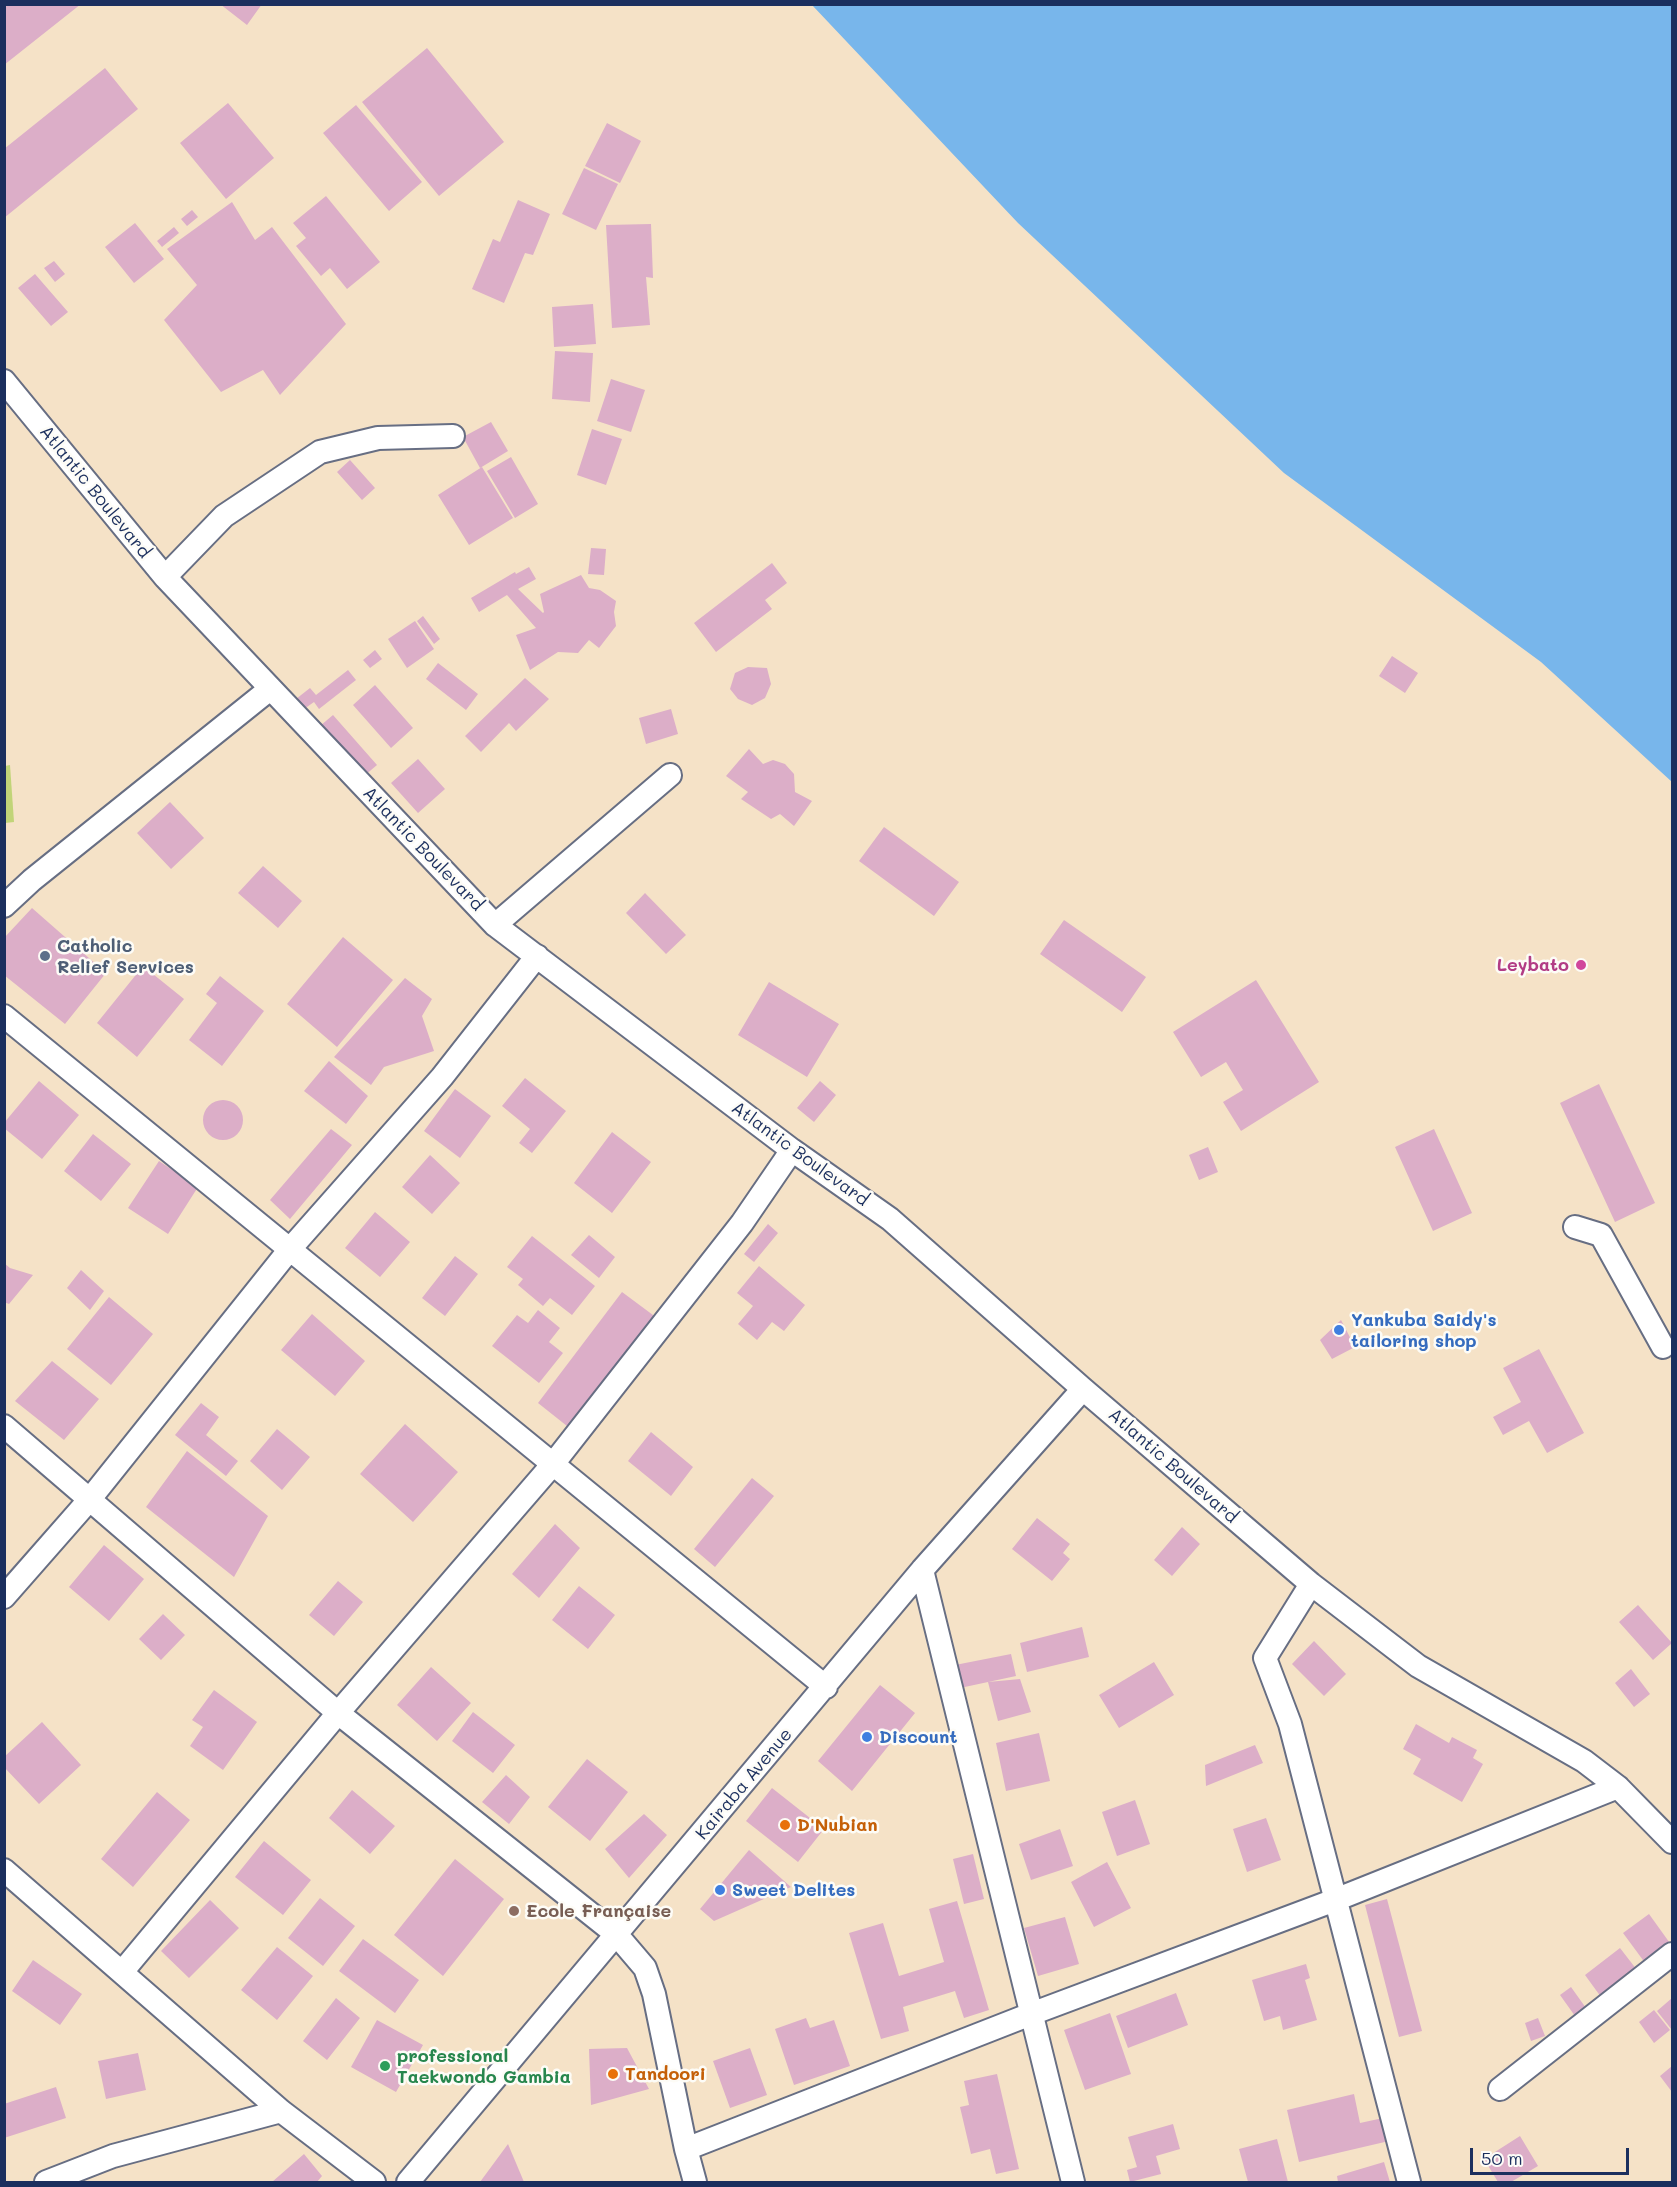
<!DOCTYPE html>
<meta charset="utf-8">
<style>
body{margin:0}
#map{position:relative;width:1677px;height:2187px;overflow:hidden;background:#f5e2c7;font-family:Mali,sans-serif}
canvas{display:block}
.frame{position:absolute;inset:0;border:6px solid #1b2f5e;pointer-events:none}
.scale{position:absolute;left:1470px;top:2148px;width:159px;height:27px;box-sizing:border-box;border:3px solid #1b2f5e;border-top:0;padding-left:8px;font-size:18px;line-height:21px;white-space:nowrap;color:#1b2f5e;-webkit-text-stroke:4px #fdfcf7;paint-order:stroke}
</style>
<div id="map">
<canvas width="1677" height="2187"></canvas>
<div class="frame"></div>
<div class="scale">50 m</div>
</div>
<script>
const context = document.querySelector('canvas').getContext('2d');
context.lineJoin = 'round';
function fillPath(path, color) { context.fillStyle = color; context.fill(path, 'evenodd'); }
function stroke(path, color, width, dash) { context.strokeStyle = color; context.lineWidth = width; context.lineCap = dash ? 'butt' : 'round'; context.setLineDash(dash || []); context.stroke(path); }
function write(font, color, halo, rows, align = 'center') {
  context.font = font + ' Mali,sans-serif'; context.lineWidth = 5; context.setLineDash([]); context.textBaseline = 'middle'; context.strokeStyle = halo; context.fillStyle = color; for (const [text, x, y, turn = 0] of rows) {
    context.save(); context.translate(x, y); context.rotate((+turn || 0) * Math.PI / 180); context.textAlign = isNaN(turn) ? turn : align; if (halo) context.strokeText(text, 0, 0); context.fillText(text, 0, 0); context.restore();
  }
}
fillPath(new Path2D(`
 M10,765l4,57 -9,1v-57z`), '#c1d478');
fillPath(new Path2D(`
 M812,5h860v777l-131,-120 -257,-189 -266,-250z`), '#78b6eb');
fillPath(new Path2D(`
 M9,4h72l-77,61v-57z
 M220,4h42l-15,21z
 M427,48l77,94 -65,54 -77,-94z
 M105,68l33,41 -134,109v-69z
 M228,103l46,55 -48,41 -46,-56z
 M356,105l66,77 -33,29 -66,-78z
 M607,123l34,18 -21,42 -35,-17z
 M584,168l34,16 -22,46 -34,-16z
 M326,196l54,66 -33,27 -17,-21 -9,8 -25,-30 10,-8 -13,-15z
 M518,200l32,14 -17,41 -8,-2 -21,50 -32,-14 21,-50 7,3z
 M232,202l23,38 17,-13 74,97 -66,71 -17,-25 -42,22 -57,-72 33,-35 -30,-36z
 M192,210l6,7 -11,9 -6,-7z
 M135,223l29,36 -30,24 -29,-36z
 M651,224l2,54 -7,-1 4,48 -38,3 -6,-103z
 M174,227l5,6 -17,14 -5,-6z
 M54,261l11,13 -10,8 -11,-14z
 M35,274l33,38 -17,14 -33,-38z
 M593,304l3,40 -42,3 -2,-40z
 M555,351l38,2 -3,49 -38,-3z
 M611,379l34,11 -14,42 -34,-11z
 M491,422l17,29 -28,17 -17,-31z
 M592,429l30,10 -16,46 -29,-10z
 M511,457l27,47 -23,14 -28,-47z
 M350,460l25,28 -13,12 -25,-28z
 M482,467l31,51 -44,27 -31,-50z
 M591,548l15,1 -2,26 -16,-1z
 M772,563l15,20 -22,17 7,9 -56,43 -22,-29z
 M529,567l7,12 -18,10 25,24 1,-1 -4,-18 41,-19 8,13 11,2 16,11 -2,11 2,14 -17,22 -10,-8 -11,13 -20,-1 -28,18 -14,-35 20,-7 -29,-33 -28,17 -8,-14 44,-26 1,2z
 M423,616l17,23 -6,5 -17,-23z
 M415,621l19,28 -27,19 -19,-29z
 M375,650l7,9 -12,9 -7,-8z
 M1392,656l26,17 -13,20 -26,-17z
 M438,663l40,31 -12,16 -40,-31z
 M748,667l19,1 4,16 -6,14 -13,7 -14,-6 -8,-10 5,-16z
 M348,670l8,10 -37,29 -5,-7 -10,7 -8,-10 14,-11 6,7z
 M525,678l24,21 -33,32 -7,-8 -28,29 -16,-16z
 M375,685l38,43 -22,20 -38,-43z
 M671,709l7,25 -32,10 -7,-26z
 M333,715l44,50 -13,11 -44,-50z
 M749,749l14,15 10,-4 12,4 9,10 1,18 17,9 -18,25 -14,-12 -9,5 -30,-20 7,-7 -22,-16z
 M418,759l27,30 -27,24 -27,-30z
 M170,802l34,36 -33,31 -34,-36z
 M884,827l75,55 -25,34 -75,-55z
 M263,866l39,35 -24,27 -40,-35z
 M645,893l41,42 -20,19 -40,-41z
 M32,908l74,65 -41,51 -61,-49v-37z
 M1064,920l82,57 -24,35 -82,-58z
 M343,937l50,43 -56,67 -50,-43z
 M143,966l41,33 -47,58 -40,-34z
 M220,976l44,35 -42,55 -33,-26 28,-37 -11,-9z
 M405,978l27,21 -10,17 12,35 -50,16 -13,18 -37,-28z
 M1256,980l63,102 -78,49 -18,-29 20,-12 -17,-28 -25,15 -28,-45z
 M769,982l70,42 -32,53 -69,-42z
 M329,1061l39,35 -22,28 -42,-33z
 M525,1078l41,33 -34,42 -13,-10 11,-14 -28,-23z
 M39,1081l40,34 -37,44 -38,-31v-5z
 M820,1081l16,14 -22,27 -17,-14z
 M1599,1084l56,119 -40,19 -55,-119z
 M455,1089l36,27 -31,42 -36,-27z
 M203 1120a20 20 0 1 1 40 0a20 20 0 1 1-40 0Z
 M331,1129l21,16 -62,74 -20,-19z
 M1434,1129l38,84 -39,18 -38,-84z
 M612,1132l39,30 -39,51 -38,-30z
 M93,1134l38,30 -30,37 -37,-30z
 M1208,1147l10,25 -19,8 -10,-25z
 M430,1155l30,28 -28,31 -30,-27z
 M159,1161l39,26 -30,47 -40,-26z
 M375,1212l35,30 -30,35 -35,-29z
 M768,1224l10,9 -24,29 -10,-8z
 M589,1235l26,22 -16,21 -28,-23z
 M532,1236l63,50 -23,29 -22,-17 -7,8 -25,-21 5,-6 -16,-12z
 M455,1256l23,18 -33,42 -23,-18z
 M4,1263l6,5 23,7 -24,29 -5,-2z
 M759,1266l46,39 -21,26 -12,-9 -15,18 -19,-16 15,-18 -16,-13z
 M81,1270l23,21 -14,19 -23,-22z
 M622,1292l35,26 -90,108 -29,-23z
 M109,1297l44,37 -42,51 -44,-36z
 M538,1310l22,18 -11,14 14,11 -24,30 -47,-37 25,-31 11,8z
 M312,1314l53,47 -30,35 -54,-46z
 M1341,1320l14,27 -23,12 -12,-19z
 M1539,1349l45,84 -37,20 -18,-32 -26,14 -10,-18 28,-15 -18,-34z
 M52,1361l47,38 -35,41 -49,-39z
 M201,1403l18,14 -13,18 32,26 -12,15 -51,-41z
 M405,1424l53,48 -45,50 -53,-48z
 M277,1429l33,28 -28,33 -32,-29z
 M651,1432l42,35 -22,29 -43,-35z
 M187,1451l81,65 -34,61 -88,-70z
 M752,1478l22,18 -59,71 -21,-18z
 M1037,1518l33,26 -7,9 7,6 -18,22 -40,-32z
 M555,1524l25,24 -41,50 -27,-24z
 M1182,1527l18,17 -28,32 -18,-16z
 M104,1545l40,34 -35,42 -40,-34z
 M338,1581l25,21 -29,34 -25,-21z
 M579,1586l36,29 -27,34 -36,-29z
 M1638,1605l34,38 -19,17 -34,-38z
 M163,1614l22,21 -24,25 -22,-21z
 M1082,1627l7,30 -62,15 -7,-29z
 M1314,1641l32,33 -22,22 -32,-32z
 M1011,1654l5,22 -28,6 32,-3 11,33 -33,9 -10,-39 -28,6 -5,-23z
 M1154,1662l20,33 -55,33 -20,-33z
 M431,1667l40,36 -34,38 -40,-36z
 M1631,1669l19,25 -16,13 -19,-24z
 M880,1685l35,28 -63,78 -34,-30z
 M214,1690l43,32 -34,48 -33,-24 13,-19 -11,-7z
 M473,1712l42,33 -22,28 -41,-32z
 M42,1722l39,43 -42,39 -35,-37v-10z
 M1416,1724l33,19 3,-6 25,13 -4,8 10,6 -21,38 -49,-28 8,-15 -18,-10z
 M1039,1733l11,48 -44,10 -10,-48z
 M1255,1745l8,18 -57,23 -1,-21z
 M587,1759l41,33 -38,49 -42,-34z
 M506,1775l24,22 -21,27 -27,-22z
 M772,1788l52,41 -26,33 -52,-41z
 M352,1790l43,36 -25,28 -41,-36z
 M157,1792l33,28 -57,67 -32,-28z
 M1135,1800l15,44 -33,12 -15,-44z
 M644,1814l23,21 -38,43 -24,-29z
 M1266,1818l15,42 -34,12 -14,-43z
 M1060,1829l13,37 -42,14 -12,-36z
 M264,1841l47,39 -28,35 -48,-38z
 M749,1850l42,37 -77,34 -14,-12z
 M973,1854l11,45 -20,5 -11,-45z
 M455,1859l49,40 -61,77 -49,-41z
 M1107,1862l24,46 -37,19 -23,-45z
 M320,1898l35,28 -32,40 -35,-28z
 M1387,1899l35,132 -23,6 -34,-132z
 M210,1900l29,28 -50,50 -28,-27z
 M957,1901l32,109 -25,8 -9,-27 -52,16 6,24 -28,8 -32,-106 34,-10 16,53 45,-14 -15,-53z
 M1649,1914l23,32 -18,29 -31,-42z
 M1065,1917l14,47 -41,12 -14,-48z
 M363,1939l56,41 -24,33 -56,-42z
 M277,1947l36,29 -36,44 -36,-30z
 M1620,1948l17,22 -36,27 -16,-22z
 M33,1960l49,34 -22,31 -48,-34z
 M1306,1964l4,14 -5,2 12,40 -34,10 -3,-14 -16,5 -12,-41z
 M1571,1987l15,21 -11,8 -15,-21z
 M1176,1993l12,32 -60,23 -12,-32z
 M336,1998l24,20 -33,42 -24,-19z
 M1672,1998v32l-15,-19z
 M1654,2010l16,20 -16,13 -15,-21z
 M1110,2013l21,61 -46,16 -21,-60z
 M806,2018l4,10 24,-8 16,46 -56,19 -19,-56z
 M1538,2018l7,18 -14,5 -6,-18z
 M377,2020l46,25 -27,47 -45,-25z
 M627,2048l22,41 -58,16 -2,-56z
 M750,2048l17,47 -37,13 -17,-47z
 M138,2053l8,37 -40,9 -8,-38z
 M1672,2066v26l-12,-16z
 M997,2074l22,95 -23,5 -6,-25 -19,5 -11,-47 9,-2 -5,-24z
 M56,2087l10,31 -62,20v-34z
 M1354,2094l6,29 23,-5 6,23 -90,21 -12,-52z
 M1173,2124l7,25 -24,7 5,18 -31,8 -3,-12 10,-3 -9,-30z
 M1520,2136l18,30 -27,16h-13l-14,-23z
 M1277,2139l11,43h-40l-9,-33z
 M508,2144l16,38h-44z
 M304,2154l18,22 -5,6h-45z
 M1384,2162l6,20h-52l-1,-6z`), '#dcaec8');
const minor = new Path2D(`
 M4,381l161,196 330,348 297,225 98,69 193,170 228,195 107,82 166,95 34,26 54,55
 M165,577l59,-61 96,-64 58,-14 75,-2
 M4,906l28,-26 238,-191
 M495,925l175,-150
 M4,1016l822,671
 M1575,1227l26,8 62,112
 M4,1426l334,287 278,221 29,34 9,26 32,155 9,33
 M922,1570l151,612
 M1311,1584l-46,74 25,66 119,458
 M4,1597l86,-98 200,-250 152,-172 95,-121
 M4,1870l277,241 93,71
 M122,1972l216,-259 215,-249 189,-241 50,-73
 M1500,2089l172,-135
 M686,2149l345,-135 304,-114 283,-113
 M46,2182l67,-26 168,-45
 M408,2182l514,-612 161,-181`);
stroke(minor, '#676e83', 26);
stroke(minor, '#fff', 22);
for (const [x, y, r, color] of [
 [45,956,6,"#5c6f8a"],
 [1581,965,6,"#d1479c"],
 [1339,1330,6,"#3f7fe0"],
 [867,1737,6,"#3f7fe0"],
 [785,1825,6,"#e8710a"],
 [720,1890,6,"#3f7fe0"],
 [514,1911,6,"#8d6e63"],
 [385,2066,6,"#2e9e5b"],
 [613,2074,6,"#e8710a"]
]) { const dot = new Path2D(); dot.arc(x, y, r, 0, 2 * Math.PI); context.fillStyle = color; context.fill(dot); stroke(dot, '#fdfcf7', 2); }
write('18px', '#1b2f5e', '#fdfcf7', [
 ["Atlantic Boulevard",95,492,51],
 ["Atlantic Boulevard",423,849,46],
 ["Atlantic Boulevard",800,1154,36],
 ["Atlantic Boulevard",1173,1466,41],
 ["Kairaba Avenue",744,1784,-50]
]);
write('bold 18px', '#4e5e75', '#fdfcf7', [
 ["Catholic",57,946],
 ["Relief Services",57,967]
], 'left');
write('bold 18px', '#b23c85', '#fdfcf7', [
 ["Leybato",1569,965]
], 'right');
write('bold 18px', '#366cbe', '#fdfcf7', [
 ["Yankuba Saidy's",1351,1320],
 ["tailoring shop",1351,1341],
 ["Discount",879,1737],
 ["Sweet Delites",732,1890]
], 'left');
write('bold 18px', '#c56008', '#fdfcf7', [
 ["D'Nubian",797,1825],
 ["Tandoori",625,2074]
], 'left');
write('bold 18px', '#785e54', '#fdfcf7', [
 ["Ecole Française",526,1911]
], 'left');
write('bold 18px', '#27864d', '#fdfcf7', [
 ["professional",397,2056],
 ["Taekwondo Gambia",397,2077]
], 'left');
</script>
